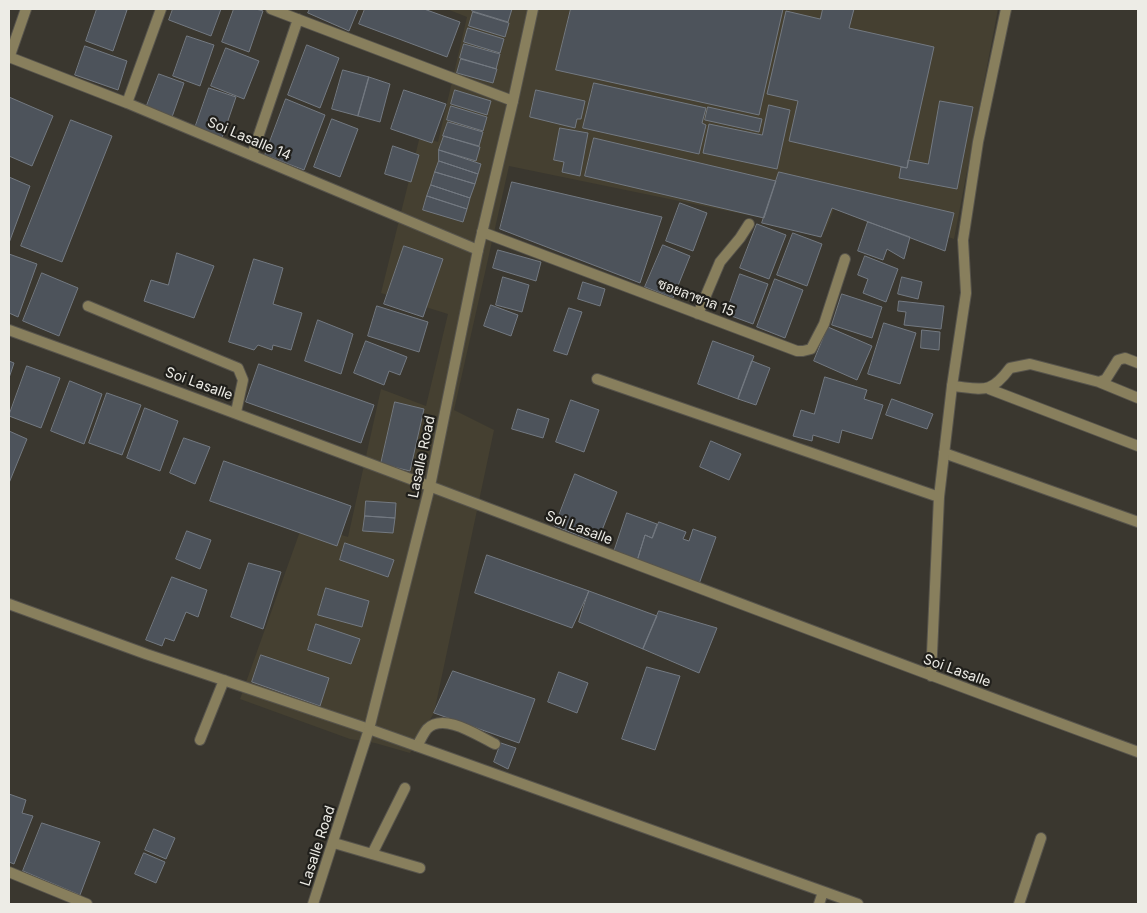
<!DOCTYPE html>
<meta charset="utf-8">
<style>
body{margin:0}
#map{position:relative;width:1147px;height:913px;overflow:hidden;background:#3a372f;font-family:Inter,sans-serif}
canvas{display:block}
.frame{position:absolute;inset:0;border:10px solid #edece6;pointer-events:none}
</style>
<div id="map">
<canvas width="1147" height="913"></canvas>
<div class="frame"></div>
</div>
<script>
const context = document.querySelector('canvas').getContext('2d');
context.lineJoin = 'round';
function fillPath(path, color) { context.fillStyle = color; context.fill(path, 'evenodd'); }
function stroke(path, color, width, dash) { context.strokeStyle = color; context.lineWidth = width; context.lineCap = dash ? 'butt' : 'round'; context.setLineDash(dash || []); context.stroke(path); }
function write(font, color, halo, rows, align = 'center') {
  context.font = font + ' Inter,Sarabun,sans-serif'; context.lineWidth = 4.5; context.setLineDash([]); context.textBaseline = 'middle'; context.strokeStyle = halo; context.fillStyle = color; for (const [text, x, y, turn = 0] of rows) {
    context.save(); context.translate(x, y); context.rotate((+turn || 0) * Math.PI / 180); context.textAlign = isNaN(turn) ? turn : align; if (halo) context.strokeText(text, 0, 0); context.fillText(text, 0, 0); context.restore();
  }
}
fillPath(new Path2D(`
 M447,9h551l-44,230 -116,-40 -13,32 -316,-65 -55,244 40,20 -60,283 -24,40 -35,-10 -25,-4 -110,-40 63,-176 45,14 33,-148 45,17 22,-92 -67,-21 39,-157 18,6 29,-125z`), '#454031');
const building = new Path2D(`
 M97,9h25l5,1 -14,41 -27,-10z
 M173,9h48l-10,27 -42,-16z
 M234,9h22l7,2 -14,41 -27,-10z
 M310,9h48l-9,22 -41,-18z
 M365,9h59l36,13 -13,35 -88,-33z
 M473,9h39l-4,13 -36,-11z
 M571,9h212l-24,106 -203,-45z
 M823,9h31l-5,19 85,19 -27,121 -118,-27 9,-40 -31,-7 19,-83 34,8z
 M473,12l36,11 -4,14 -36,-11z
 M468,28l36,11 -4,14 -36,-11z
 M187,36l27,9 -14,41 -27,-10z
 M464,44l36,10 -4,15 -36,-11z
 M307,45l32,13 -19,50 -32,-13z
 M85,46l42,15 -9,29 -43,-15z
 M226,48l33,13 -15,38 -33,-13z
 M461,59l36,10 -4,14 -36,-10z
 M343,70l26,7 -11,39 -26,-7z
 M159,74l25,9 -12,34 -26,-9z
 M369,77l21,7 -10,38 -22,-6z
 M594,83l112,25 -4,15 4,2 -7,29 -116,-26z
 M209,88l27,9 -14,41 -27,-10z
 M404,90l42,14 -14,39 -41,-14z
 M455,90l36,11 -4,14 -36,-11z
 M536,90l49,11 -4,18h-4l-2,9 -45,-11z
 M9,97l44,19 -21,50 -23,-10z
 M286,99l39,16 -21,55 -39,-15z
 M940,101l33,6 -16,82 -58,-11 2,-11 6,1 1,-8 20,4z
 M769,105l21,5 -13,59 -74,-16 6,-29 53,11z
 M451,106l36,11 -4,14 -36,-11z
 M708,107l54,12 -3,13 -54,-12z
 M332,119l26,10 -18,48 -26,-10z
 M71,120l41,16 -50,126 -41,-16z
 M448,122l35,10 -4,14 -36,-10z
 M560,128l28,5 -8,43 -18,-4 2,-10 -10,-2z
 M444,136l36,11 -4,14 -37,-11z
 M594,138l182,43 -12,37 -179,-42z
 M393,146l26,9 -8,27 -26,-8z
 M439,150l42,14 -3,10 -39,-13z
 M439,161l39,13 -3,10 -40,-12z
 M435,172l40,12 -5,14 -39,-13z
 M779,172l175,41 -9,38 -113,-43 -11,29 -59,-14z
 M9,177l21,9 -21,57z
 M512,182l150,35 -22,66 -140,-54z
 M431,185l39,13 -3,11 -40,-13z
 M427,196l40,13 -4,13 -40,-12z
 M680,203l27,10 -14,38 -27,-10z
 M868,222l42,15 -6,22 -17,-10 -4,11 -25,-9z
 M757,224l29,11 -17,44 -29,-11z
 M793,233l29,11 -15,42 -30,-11z
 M663,245l27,11 -17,42 -28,-11z
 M404,246l39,13 -20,58 -39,-13z
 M498,250l43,12 -5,19 -43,-13z
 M177,253l37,13 -20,52 -50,-17 7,-21 17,5z
 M9,254l28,10 -19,53 -9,-4z
 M865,256l33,13 -12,33 -23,-9 5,-14 -10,-4z
 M254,259l29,9 -10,36 29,9 -11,37 -18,-5 -1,5 -14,-5 -4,5 -25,-8z
 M42,273l36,15 -19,48 -36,-15z
 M740,274l28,10 -15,40 -27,-10z
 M503,277l26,8 -7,27 -26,-7z
 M902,277l20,5 -4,17 -20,-5z
 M775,279l28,11 -18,48 -28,-11z
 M583,282l22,7 -5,17 -22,-7z
 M842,294l40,13 -10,31 -40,-13z
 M899,301l45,5 -3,23 -37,-4 2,-13 -8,-1z
 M491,305l27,10 -7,21 -27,-10z
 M377,306l51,16 -9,30 -51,-16z
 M569,308l13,4 -15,43 -13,-4z
 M318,320l35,14 -12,40 -36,-13z
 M884,323l32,10 -16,51 -32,-10z
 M828,327l44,19 -15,34 -43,-19z
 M922,330l18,2 -1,18 -18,-2z
 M366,341l41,16 -7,18 -11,-4 -5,14 -30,-12z
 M713,341l41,15 -16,43 -40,-15z
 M9,361l5,2 -5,15z
 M752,361l18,7 -14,37 -18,-6z
 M259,364l115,41 -13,38 -115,-41z
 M27,366l33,12 -19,50 -32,-12z
 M825,377l42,13 -3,9 19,6 -11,34 -30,-9 -3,13 -26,-8 -1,6 -19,-5 8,-26 13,4z
 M70,381l32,13 -18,50 -33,-13z
 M107,393l34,12 -19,50 -33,-12z
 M892,399l41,15 -6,15 -41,-14z
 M571,400l28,10 -15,42 -28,-10z
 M395,402l29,7 -14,62 -29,-7z
 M145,408l33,13 -18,50 -33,-13z
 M518,409l31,10 -6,19 -31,-9z
 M9,431l18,8 -18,44z
 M184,438l26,9 -15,37 -25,-11z
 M711,441l30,13 -12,26 -29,-13z
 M224,461l127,45 -14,40 -127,-45z
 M575,474l42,18 -20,51 -42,-17z
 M366,501l30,2 -1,15 -30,-2z
 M627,513l30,11 -5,14 -7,-3 -8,26 -23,-9z
 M365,516l30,2 -2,15 -30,-2z
 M659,522l27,10 -3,7 6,2 4,-12 23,8 -17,47 -62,-23 8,-26 7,3z
 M187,531l24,9 -11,29 -24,-10z
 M345,543l49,17 -6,17 -48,-17z
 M487,555l102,36 -17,37 -97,-35z
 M249,563l32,9 -18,57 -32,-12z
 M172,577l35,13 -9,27 -12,-5 -12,29 -9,-3 -3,8 -16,-6z
 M326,588l43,13 -7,26 -44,-12z
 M589,591l68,25 -14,33 -64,-27z
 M659,611l58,17 -18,45 -56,-24z
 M316,624l44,15 -9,25 -43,-14z
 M261,655l68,23 -9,28 -68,-24z
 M647,667l33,9 -25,74 -33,-11z
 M453,671l82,28 -16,44 -85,-30z
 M559,672l29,11 -11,30 -29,-11z
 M501,743l15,5 -8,21 -14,-7z
 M9,794l17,6 -4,13 11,3 -19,48 -5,-2z
 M42,823l58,19 -20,53 -57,-24z
 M154,829l21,9 -9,21 -21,-9z
 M144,853l21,9 -9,21 -21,-9z`);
fillPath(building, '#4d535b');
stroke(building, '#737981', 1);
const service = new Path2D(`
 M88,306l150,62 5,12 -7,32
 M1099,382l7,-3 12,-19 7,-2 13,5
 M952,386c31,3 38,9 58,-18l20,-4 69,18 39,16
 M989,389l149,57
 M944,453l194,69
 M417,746c3,-5 6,-12 10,-17 17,-17 51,7 68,15
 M334,843l86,25
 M372,854l33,-66`);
const minor = new Path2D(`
 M271,9l242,92
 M9,57l118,46 351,147
 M9,58l17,-49
 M127,103l34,-94
 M252,155l46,-136
 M482,232l315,119h6l8,-2 13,-25 21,-65
 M698,314l22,-52 20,-24 9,-14
 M9,330c378,137 752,284 1129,422
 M597,379l342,118
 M9,604l137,50 223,75 489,175
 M931,676l8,-179 13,-111 14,-93 -3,-53 15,-98 28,-133
 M200,740l24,-60
 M9,872l78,32
 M819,904l4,-12
 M1019,904l22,-66`);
const tertiary = new Path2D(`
 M313,904l56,-175 61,-243 48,-236 35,-149 20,-92`);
stroke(service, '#57544c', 12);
stroke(minor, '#57544c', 12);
stroke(tertiary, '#57544c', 12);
stroke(service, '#887f5d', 10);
stroke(minor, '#887f5d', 10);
stroke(tertiary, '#887f5d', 10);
write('14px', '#edece6', '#201f1b', [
 ["Soi Lasalle 14",249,139,23],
 ["ซอยลาซาล 15",696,298,21],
 ["Soi Lasalle",199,384,20],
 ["Lasalle Road",422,457,-78],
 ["Soi Lasalle",579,528,21],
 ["Soi Lasalle",957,671,20],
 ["Lasalle Road",318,846,-72]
]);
</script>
